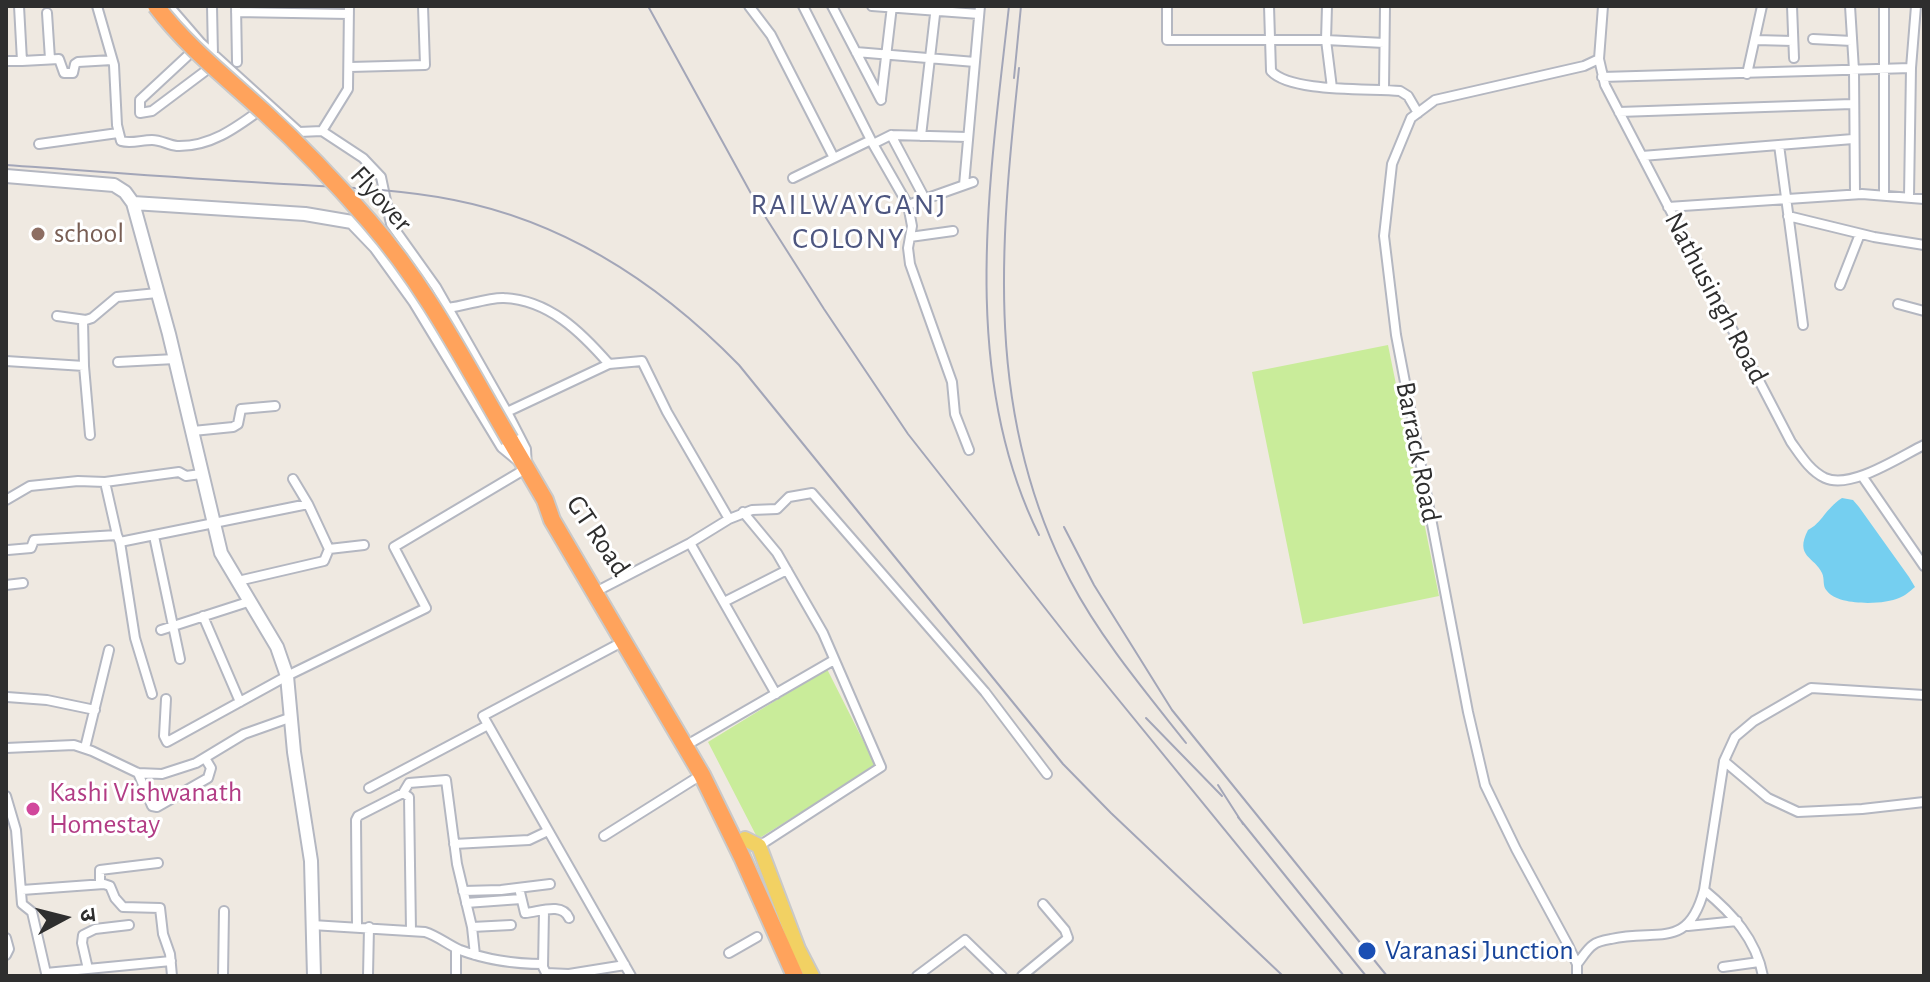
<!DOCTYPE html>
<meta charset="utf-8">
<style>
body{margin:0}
#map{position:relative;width:1930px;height:982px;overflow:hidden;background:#efe9e1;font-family:"Alegreya Sans","Noto Sans Devanagari",sans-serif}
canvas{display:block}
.frame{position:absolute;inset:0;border:8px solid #2e2e2e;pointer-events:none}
.north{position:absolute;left:24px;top:878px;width:80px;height:80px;-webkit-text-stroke:6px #fff;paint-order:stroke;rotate:83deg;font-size:22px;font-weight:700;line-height:32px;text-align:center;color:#2e2e2e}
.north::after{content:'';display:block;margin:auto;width:28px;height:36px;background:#2e2e2e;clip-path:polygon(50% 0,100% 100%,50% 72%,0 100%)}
</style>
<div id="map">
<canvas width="1930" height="982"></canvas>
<div class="frame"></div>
<div class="north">उ</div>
</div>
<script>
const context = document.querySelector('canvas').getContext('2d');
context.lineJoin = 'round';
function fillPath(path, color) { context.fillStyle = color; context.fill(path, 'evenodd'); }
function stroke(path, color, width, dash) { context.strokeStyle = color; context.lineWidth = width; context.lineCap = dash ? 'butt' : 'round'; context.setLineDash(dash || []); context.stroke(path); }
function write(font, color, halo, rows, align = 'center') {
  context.font = font + ' "Alegreya Sans",sans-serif'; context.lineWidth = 6; context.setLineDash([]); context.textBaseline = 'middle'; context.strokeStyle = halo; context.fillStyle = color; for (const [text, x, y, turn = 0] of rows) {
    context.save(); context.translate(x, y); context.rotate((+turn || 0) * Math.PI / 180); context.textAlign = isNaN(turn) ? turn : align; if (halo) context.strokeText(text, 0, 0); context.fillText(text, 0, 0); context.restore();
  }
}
fillPath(new Path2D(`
 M1388,345l51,251 -136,28 -51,-252z
 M827,669l49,97 -118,73 -50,-97z`), '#c9ec9a');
fillPath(new Path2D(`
 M1842,498l11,2 6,7 50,70 6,10c-5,4 -10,9 -16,11 -15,7 -61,8 -72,-7 -5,-5 -2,-12 -5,-18 -7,-16 -28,-16 -14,-43 14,-7 17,-21 34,-32z`), '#75cff0');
const street = new Path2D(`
 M97,6l17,59 3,60 4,16c10,3 20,-1 31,-1 9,0 16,5 25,6 34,1 60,-19 86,-38
 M212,6l1,49
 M236,6l1,56
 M749,6l22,29 63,123
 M803,6l70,138 35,61 4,21 -4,22 2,16 42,118 3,32 14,36
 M832,6l49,94
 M872,6l107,8
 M1167,6v34h159l58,3
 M1269,6l2,65c20,22 99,17 129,20l8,5 10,17
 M1327,6l-1,34 6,48
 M1603,6l-4,53 6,26 186,357c10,14 19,29 34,36 26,12 76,-22 99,-33
 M1792,6l2,52
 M1850,6l4,64 1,124
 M1884,6v189
 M236,12l113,2
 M47,13l3,46
 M1813,39l39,2
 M1756,40l37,1
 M196,48l-56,52v13l12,-2 60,-45
 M856,52l119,10
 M6,61h16l-3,-55
 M22,61l37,-2 5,14h9l2,-9 3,-2 34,-2
 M350,67l75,-2 -2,-59
 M1747,74l15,-68
 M1602,77l309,-9
 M1384,89l1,-83
 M881,99l11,-93
 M1619,112l233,-8
 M322,131l26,-42 1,-83
 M891,135l34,64
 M921,136l15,-130
 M39,144l79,-11
 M873,144l18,-9 77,2
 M1779,145l24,180
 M1642,156l211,-17
 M793,178l78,-38
 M964,185l16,-179
 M1909,197l2,-129 5,-62
 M908,205l65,-23
 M1668,207l194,-13 62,5
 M1788,216l86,21 50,8
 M910,237l43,-6
 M1840,285l20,-51
 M1898,304l26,7
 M448,308c17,-2 42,-11 56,-10 45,2 77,34 105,66
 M57,316l29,4 6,-2 25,-21 40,-4
 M83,320l1,46
 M6,361l78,5 6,69
 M118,362l57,-3
 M507,412l102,-48 33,-3 25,51 62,107 -39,24 -87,45
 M193,431l40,-4 5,-3 3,-15 34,-3
 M1862,476l62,90
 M293,479l15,25
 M6,500l24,-14 48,-5 27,1
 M743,512l34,41 46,80 58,134 -122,79
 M729,519l23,-9 25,-1 12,-12 23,-4 173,199 62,82
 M117,535l-12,-53 74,-10 7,4 15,-2
 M154,536l26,123
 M120,542l15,96 17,56
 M690,543l86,151
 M8,550l23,-2 3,-8 83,-5 3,7 188,-38 21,45 35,-4
 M238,581l86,-20 5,-12
 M6,585l17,-2
 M724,602l63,-32
 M203,616l37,86
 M161,630l90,-29
 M624,641l-141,75 148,260
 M7,697l40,3 48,10
 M166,699l-2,37 3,6 120,-66 139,-68 -32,-61 133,-79 -1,-19 -19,-37 -71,-125 -45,-63 -10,-47 -18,-19 -41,-27 -23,1 -98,-89 -32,-37
 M692,742l142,-82
 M6,748l68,-3 18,6 46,22 24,1 34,-11 48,-29 48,-17
 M85,748l24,-98
 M1724,761l11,-24 19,-16 57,-33 113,7
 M138,773l14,33 5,1 51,-29 3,-10 -6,-10
 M369,788l119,-63
 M403,793l6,-10 37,-3 11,84 15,63 3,28
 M6,796l10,34 6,74 10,8 14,61
 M604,836l97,-61
 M454,844l75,-4 19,-9
 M100,884v-14l58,-7
 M519,888l6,25c14,-1 37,-11 44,5
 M22,890l82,-6 6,2 5,12 8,9 37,1 3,26 7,20 2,22
 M1704,890c28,23 52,49 59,86
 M463,891l38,-1 49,-6
 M466,903l55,-4
 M544,911l-1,56 3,6 23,1 56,-9
 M312,925l113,7c13,4 23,13 35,18 27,10 55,14 83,14
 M357,926l-1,-106 2,-4 45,-23 6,4 2,134
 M1688,926l49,-5
 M472,927l39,-2
 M6,938l3,11 -3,6
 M729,953l28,-16
 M1577,964c5,-6 10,-15 16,-19 5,-4 12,-5 18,-6 46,-11 77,12 93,-49l20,-129 44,37 30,14 64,-3 62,-7
 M1723,967l36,-5
 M88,969l-6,-26 1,-8 12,-6 34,-4
 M47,976l-1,-3 125,-12
 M223,976l1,-65
 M368,976l1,-49
 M456,976v-27
 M917,976l48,-36 37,36
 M1022,976l46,-38 -3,-8 -22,-26
 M1577,976v-12l-9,-19 -52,-96 -31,-64 -17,-73 -72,-377 -12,-99 8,-72 19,-46 24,-18 149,-34 15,-7`);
const secondary = new Path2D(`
 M6,176l108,9 11,7 8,11 36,131 52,219 56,94 10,29 7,76 17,109 3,115
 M133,203l172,11 47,8 24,25 39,54 88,145 17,14`);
const primary = new Path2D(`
 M745,839l14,7 39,103 14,27`);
const highway = new Path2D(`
 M510,440l35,60 7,20 150,255 40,82 53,119`);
stroke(street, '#b4b7c1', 12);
stroke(secondary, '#b4b7c1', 16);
stroke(primary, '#c9c9c9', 18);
stroke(highway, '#c9c9c9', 20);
stroke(street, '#fff', 8);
stroke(secondary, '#fff', 12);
stroke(primary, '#f2d163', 14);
stroke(highway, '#ffa35c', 16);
stroke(new Path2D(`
 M648,6l106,193 70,110 84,125 170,216 266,326
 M1009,6c-19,173 -51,366 30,529
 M1019,68c-19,177 -35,347 51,512 31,59 75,111 116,163
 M1014,78l7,-72
 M6,165c87,6 174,13 261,18 63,4 126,5 187,17 112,22 207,85 285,165l324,399 48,49 172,163
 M1064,527l30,58 78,125 215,266
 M1146,718l76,78
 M1218,785l25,39
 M1238,817l128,159`), '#a3a6b8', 2);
const highwayBridge = new Path2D(`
 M156,6c31,41 71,72 108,106 37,34 73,72 105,109 58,66 97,144 141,219`);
stroke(highwayBridge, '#c9c9c9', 20, []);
stroke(highwayBridge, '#ffa35c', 16);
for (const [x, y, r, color] of [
 [38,234,8,"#8d6e63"],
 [33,809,8,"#d1479c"],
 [1367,951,10,"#1a4fb4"]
]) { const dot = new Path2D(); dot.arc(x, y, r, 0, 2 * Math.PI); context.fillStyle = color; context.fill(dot); stroke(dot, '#fff', 3); }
write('28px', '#2e2e2e', '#fff', [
 ["Flyover",381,199,48],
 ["Nathusingh Road",1716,298,62],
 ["Barrack Road",1418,452,79],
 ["GT Road",598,536,56]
]);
write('28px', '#785e54', '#fff', [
 ["school",54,234]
], 'left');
write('28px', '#b23c85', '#fff', [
 ["Kashi Vishwanath",49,793],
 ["Homestay",49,825]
], 'left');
write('28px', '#164399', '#fff', [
 ["Varanasi Junction",1385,951]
], 'left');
context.letterSpacing = '2px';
write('30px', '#4d5680', '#fff', [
 ["RAILWAYGANJ",849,205],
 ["COLONY",849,239]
]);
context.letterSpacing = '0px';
</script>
